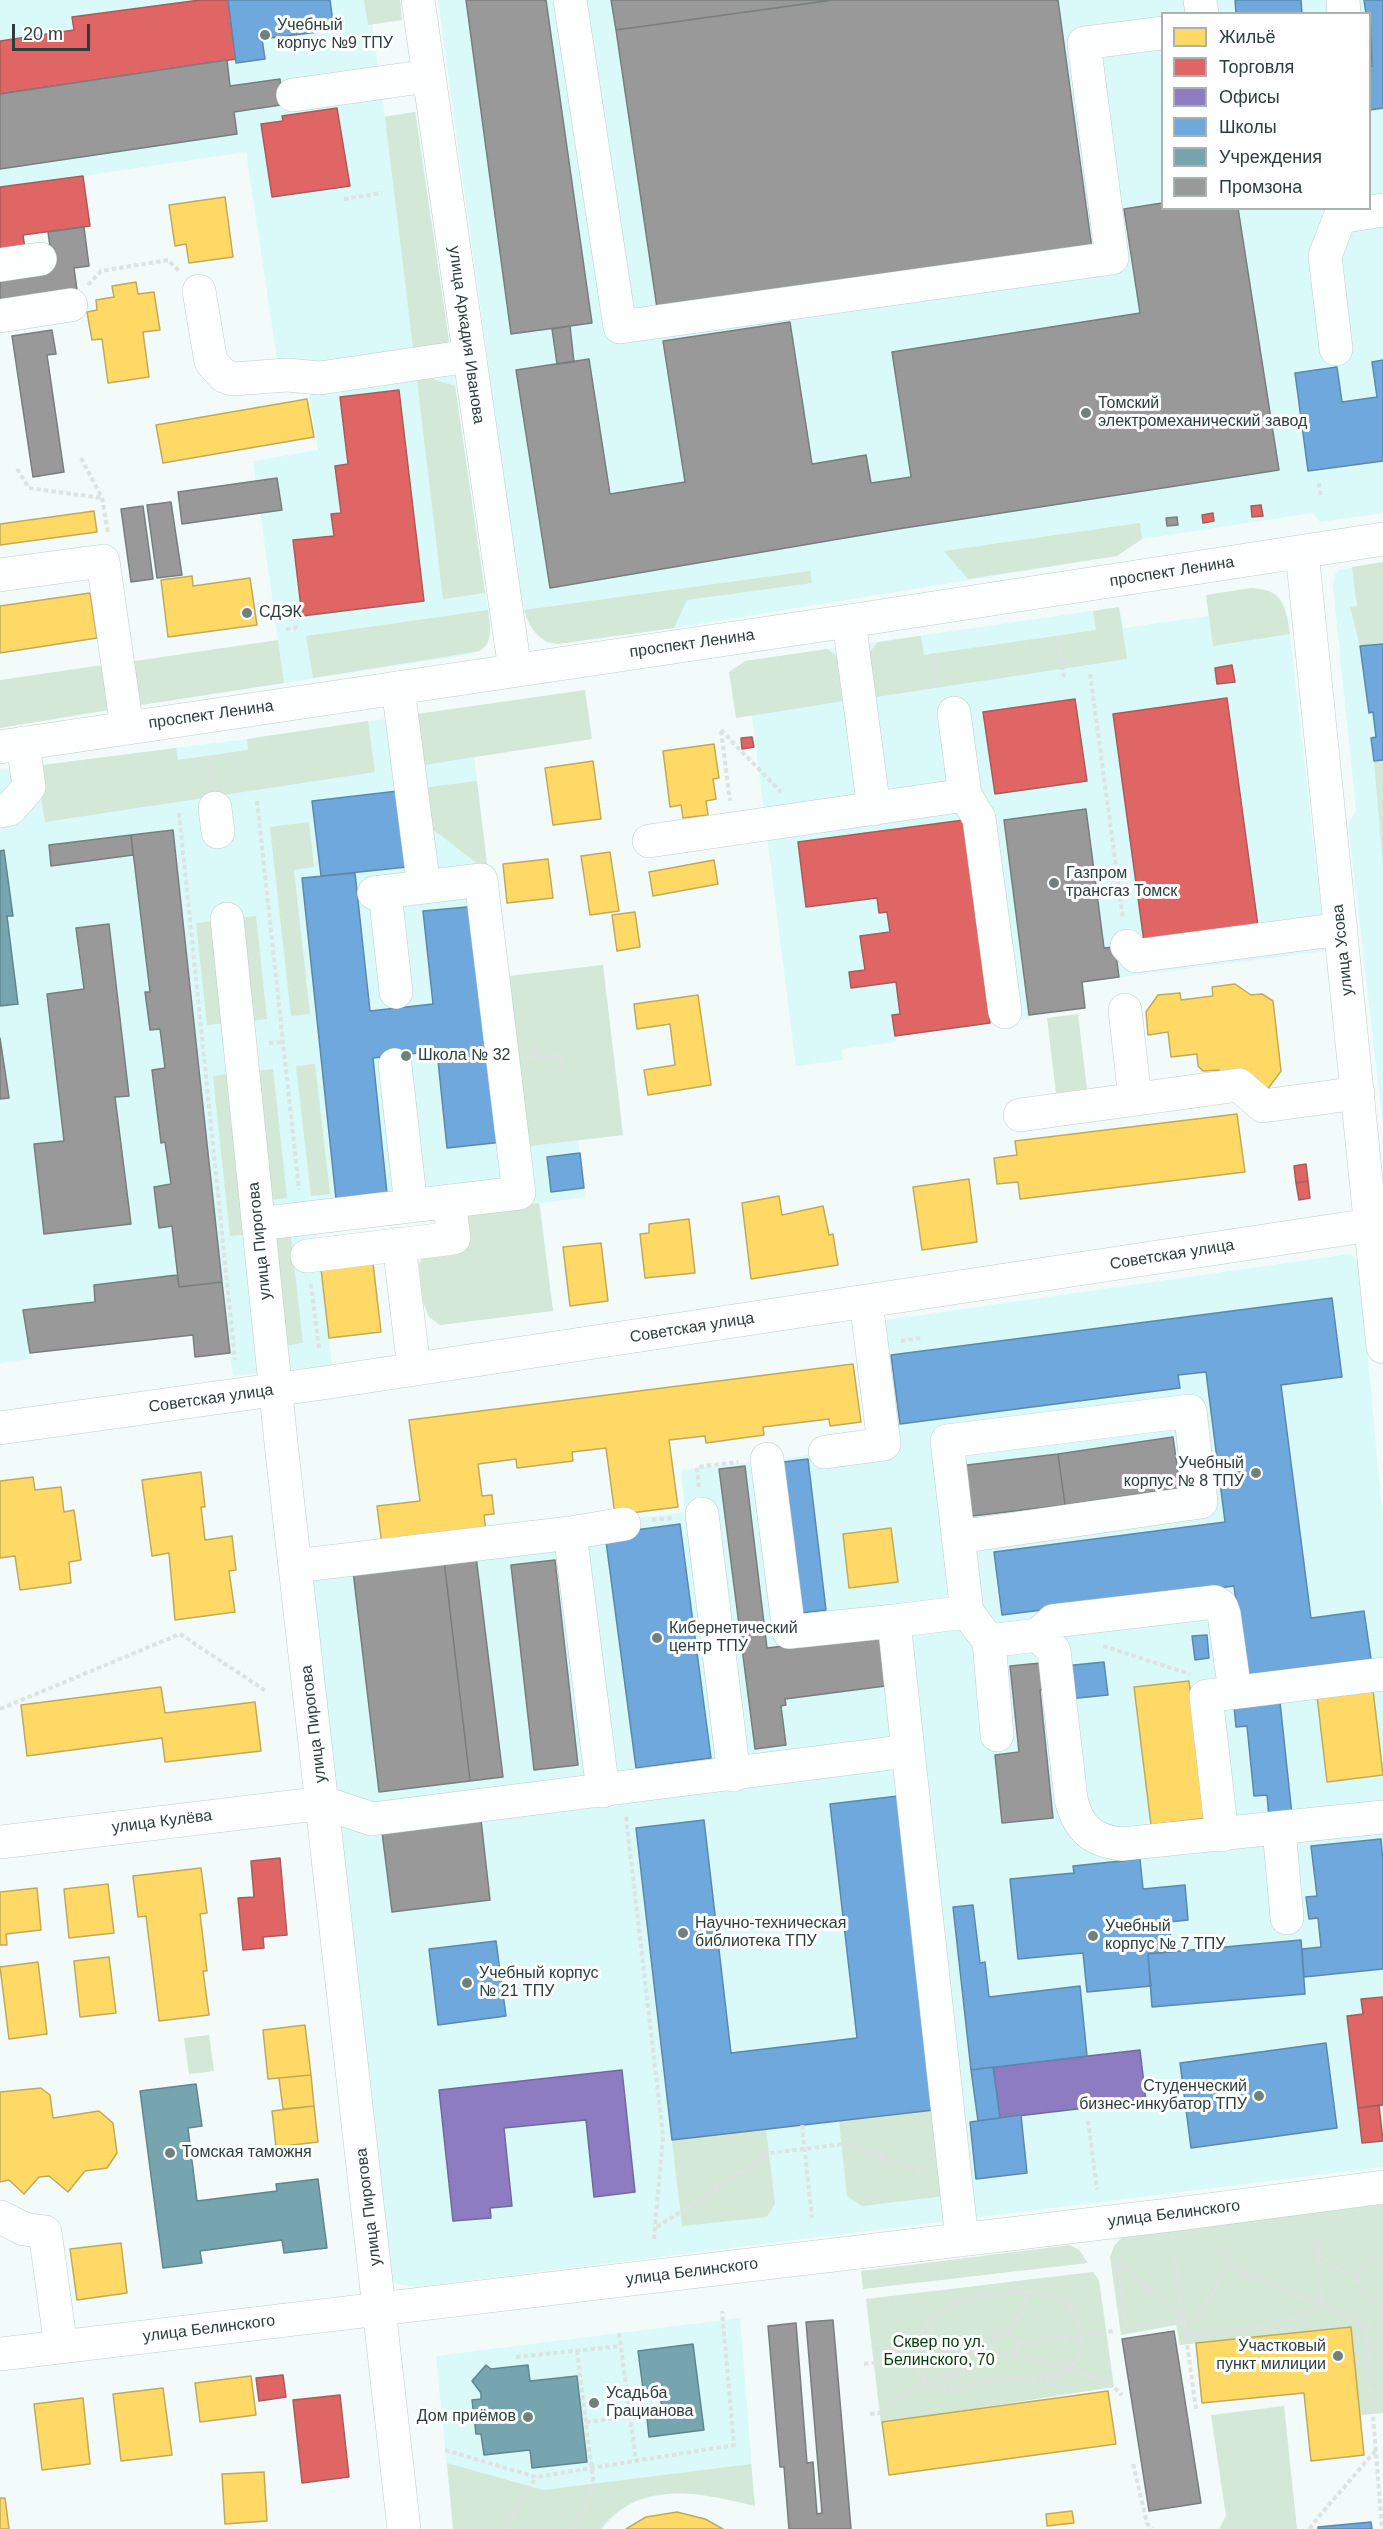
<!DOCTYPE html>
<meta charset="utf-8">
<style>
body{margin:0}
#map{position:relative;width:1383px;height:2529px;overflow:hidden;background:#f2fbfa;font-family:Helvetica,sans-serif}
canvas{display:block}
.legend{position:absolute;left:1161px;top:12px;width:210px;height:198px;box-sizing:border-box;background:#fff;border:2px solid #aab1b1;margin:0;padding:8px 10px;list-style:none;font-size:18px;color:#2b3d3c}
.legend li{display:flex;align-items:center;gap:12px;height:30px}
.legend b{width:30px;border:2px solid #aab1b1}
.scale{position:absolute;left:12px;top:24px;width:78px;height:27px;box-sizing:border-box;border:3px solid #2b3d3c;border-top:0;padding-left:8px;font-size:18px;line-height:21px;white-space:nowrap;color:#2b3d3c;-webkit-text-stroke:4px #fff;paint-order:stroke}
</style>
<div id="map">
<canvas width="1383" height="2529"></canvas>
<ul class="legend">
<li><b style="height:16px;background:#ffd966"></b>Жильё</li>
<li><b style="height:16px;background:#e06666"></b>Торговля</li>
<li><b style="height:16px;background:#8e7cc3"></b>Офисы</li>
<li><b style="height:16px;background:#6fa8dc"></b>Школы</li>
<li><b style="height:16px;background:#76a5af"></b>Учреждения</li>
<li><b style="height:16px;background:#999"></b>Промзона</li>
</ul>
<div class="scale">20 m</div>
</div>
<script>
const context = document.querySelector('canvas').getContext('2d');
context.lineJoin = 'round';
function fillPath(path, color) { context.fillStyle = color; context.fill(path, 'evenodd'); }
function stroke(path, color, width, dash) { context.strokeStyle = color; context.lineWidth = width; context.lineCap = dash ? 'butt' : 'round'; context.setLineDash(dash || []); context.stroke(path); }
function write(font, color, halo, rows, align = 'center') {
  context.font = font + ' Helvetica,sans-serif'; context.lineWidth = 6; context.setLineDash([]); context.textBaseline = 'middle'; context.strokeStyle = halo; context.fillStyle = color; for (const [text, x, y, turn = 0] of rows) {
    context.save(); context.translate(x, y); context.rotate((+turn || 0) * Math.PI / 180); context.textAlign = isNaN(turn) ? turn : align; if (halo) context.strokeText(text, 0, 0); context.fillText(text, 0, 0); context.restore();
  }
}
fillPath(new Path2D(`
 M0,0h400l2,20 -30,4 13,92 31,-4 72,498 2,22 -3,14 -15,8 -188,29 -31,-222 65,-11 -10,-61 -26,3 -36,-240 -163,24 7,50 -66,9 1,14 -25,4z
 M438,0h945v513l-63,9 -7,-9 -171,26 -25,17 -443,72 -116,16 -12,-1 -17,-18 -9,-30zM1334,10l-5,3 41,1v194h-208v-194l165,-1z
 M1383,562v564l-35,-303 8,-12 -23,-225 2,-12 4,-4z
 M1251,588l19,3 10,7 8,20 38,333 -244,31 3,26 -56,7v4l-134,16 1,7 -54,7 1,11 -47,6 -51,-405 374,-54 4,21 86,-12 -3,-21z
 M468,707l33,270 102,-12 20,170 -45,5 7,57 -45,6 13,108 -113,14 -11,-8 -6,-15 -4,-37 29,-50 -132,16 16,134 -99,11 -3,-23 -35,4 -2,-22 -163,18 1,6 -31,4v-593l247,-31z
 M1350,1254l7,5 3,10 23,254v644l-966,120 -21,-3 -6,-6 -3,-14 -76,-703 374,-49 -4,-42 211,-25 -13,-124z
 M740,2318l15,188 -46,-11 -35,-3 -38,9 -17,10 -18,18h-148l-17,-173z`), '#d9faf8');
fillPath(new Path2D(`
 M364,0h36l2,20 -34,5z
 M415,112l34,229 -14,12 -21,3 -29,-239z
 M433,379l22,7 30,207 -42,6 -26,-219z
 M1140,523l2,16 -25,17 -149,23 -24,-28z
 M1383,562v82l-23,2 -10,-39 7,-1 -5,-39z
 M810,571l2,12 -125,17 -13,28 -116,16c-20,-2 -28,-16 -34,-34z
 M1251,588c32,1 35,19 39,46l-77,12 -7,-51z
 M1119,607l8,52 -251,38 -6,-45 8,-10 43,-6 3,19 172,-25 -3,-19z
 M488,610c2,16 6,31 -8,41l-167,27 -7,-42z
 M278,640l6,43 -149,23 -7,-44z
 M827,649l11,8 7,44 -109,17 -7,-46 16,-11z
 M103,665l6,45 -109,18v-48z
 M585,690l7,49 -175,27 -7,-51z
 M368,721l7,51 -330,50 -9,-56 140,-18 2,12 70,-10 -1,-11z
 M1383,760v106l-9,-105z
 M477,781l10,83h-9l-47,-36 -10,-40z
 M309,822l5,45 -20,3 16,144 -19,2 -21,-189z
 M256,916l11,103 -18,2 -12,-103z
 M218,920l11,103 -22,2 -11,-102z
 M603,965l20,170 -101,12 -21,-170z
 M1078,1014l9,75 -31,4 -9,-75z
 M315,1064l15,130 -19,2 -15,-130z
 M273,1069l14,129 -19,2 -14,-129z
 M235,1073l17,161 -22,2 -17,-160z
 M539,1203l14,108 -113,14 -11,-8 -6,-15 -4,-37 4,-11 33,-41z
 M290,1229l13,114 -19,3 -11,-104 4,-10z
 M209,2035l5,36 -25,3 -5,-36z
 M934,2110l10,86 -82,10 -15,-10 -8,-75z
 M766,2129l9,75 -8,13 -85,9 -10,-86z
 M1383,2204v209l-23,2 -9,-88 -171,18 -4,-20 -55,10 -11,-78 4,-11 7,-8z
 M1070,2245l9,5 9,13 -225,26 -2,-18z
 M1093,2272l6,8 15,107 -233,36 -15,-124z
 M1284,2406l13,123h-78l7,-13 -15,-101z
 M447,2463l96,27 208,-26 4,42c-52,-13 -116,-28 -154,23h-148z`), '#d3e8d7');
const homes = new Path2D(`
 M225,197l8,60 -44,6 -3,-19 -11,2 -6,-41z
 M136,282l2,12 16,-2 6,38 -17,2 6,45 -41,6 -6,-44 -10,1 -5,-28 10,-2 -1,-10 18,-3 -2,-11z
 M307,399l7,38 -151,26 -7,-38z
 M94,511l3,21 -97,13v-21z
 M192,576l1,10 57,-8 7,47 -89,12 -7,-57z
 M90,593l7,45 -97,15v-47z
 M714,744l5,34 -6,1 3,20 -10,2 2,14 -25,3 -2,-13 -11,2 -7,-56z
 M593,761l8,58 -48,6 -8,-57z
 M610,852l9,59 -29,4 -9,-59z
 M548,859l5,39 -46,5 -4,-39z
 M714,860l4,24 -65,12 -4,-24z
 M635,912l5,35 -23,4 -5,-36z
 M1235,984l16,11 11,-1 11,7 8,70 -14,19 -43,-15 -5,-5 -16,1 -5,-5 -1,-12 -26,3 -3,-25 -20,3 -2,-23 12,-17 22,-2 1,7 32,-4 -1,-9z
 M698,995l13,90 -63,10 -4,-25 31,-5 -5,-41 -33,5 -3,-25z
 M1237,1114l8,58 -225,27 -2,-17 -21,2 -3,-26 23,-3 -2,-14z
 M969,1179l8,63 -55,8 -9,-63z
 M779,1196l3,19 41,-9 6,29 4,-1 5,31 -87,14 -9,-76z
 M689,1219l6,54 -50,5 -5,-44 9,-1v-9z
 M601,1243l7,58 -38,5 -7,-59z
 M373,1263l8,69 -52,6 -8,-69z
 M853,1364l8,58 -31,4 -1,-7 -66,8 1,8 -58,8 -1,-7 -36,4 9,67 -63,8 -9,-67 -34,4 1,9 -56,7 -1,-9 -38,5 4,32 10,-1 2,19 -10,1 2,17 -104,13 -5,-39 43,-5 -11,-81z
 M201,1472l4,35h-4l4,33 27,-4 4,34 -7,1 6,41 -60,8 -6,-67 -17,3 -10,-76z
 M33,1477l2,13 26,-3 3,25 10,-2 7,50 -12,2 2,21 -51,7 -5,-34 -15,2v-77z
 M891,1528l7,54 -49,6 -6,-54z
 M1189,1681l17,137 -55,7 -17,-138z
 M161,1687l4,26 90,-11 6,49 -96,11 -3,-24 -135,18 -6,-51z
 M1373,1690l10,85 -56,7 -10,-86z
 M201,1868l6,45 -7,1 7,57h-4l6,44 -50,6 -13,-105 -8,1 -5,-41z
 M108,1884l6,49 -45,5 -5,-49z
 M37,1888l4,42 -35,4 1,11h-7v-53z
 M109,1957l7,56 -36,4 -6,-56z
 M38,1962l9,72 -38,5 -9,-72z
 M305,2025l6,50 -43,4 -5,-49z
 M311,2075l3,31 -31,3 -4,-31z
 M41,2088l9,7 3,23 46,-7 14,12 4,30 -10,15 -22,3 -17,21 -19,-16 -10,1 -15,17 -15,-14 -9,2v-90z
 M314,2106l4,36 -42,5 -4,-36z
 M121,2243l6,50 -50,7 -7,-51z
 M1351,2327l13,128 -53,6 -7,-68 -102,10 -6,-60z
 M251,2376l5,39 -56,7 -5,-39z
 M163,2388l9,67 -51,6 -8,-67z
 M1108,2391l8,53 -227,31 -7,-53z
 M83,2398l7,66 -48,6 -8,-66z
 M264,2472l3,49 -42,3 -3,-50z
 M0,2498h5l4,31h-9z
 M1072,2511l2,12 -27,3 -1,-12z
 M677,2512l28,7 18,10h-97l20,-12z`);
fillPath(homes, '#ffd966');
stroke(homes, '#bfaa59', 1.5);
const shops = new Path2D(`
 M200,0h28l8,59 -236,35v-53l74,-11 -2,-13z
 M337,108l13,78 -78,11 -11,-73 22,-3 -1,-5z
 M83,176l7,50 -67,9 2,14 -25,4v-66z
 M399,390l25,211 -122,15 -9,-76 41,-4 -3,-22 10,-1 -6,-47 13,-2 -8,-67z
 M1261,505l2,11 -11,1 -1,-11z
 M1213,513l1,8 -11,2 -1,-8z
 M1232,665l3,17 -18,2 -2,-16z
 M1227,698l31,228 -114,16 -31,-228z
 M1075,699l12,82 -92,13 -12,-82z
 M752,737l2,10 -12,2 -1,-11z
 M964,820l26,203 -95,13 -3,-21 8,-1 -4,-32 -45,6 -2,-16 16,-2 -5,-34 30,-4 -3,-20 -8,1 -2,-15 -71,9 -8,-65z
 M1306,1164l2,17 -12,2 -2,-17z
 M1308,1181l2,17 -11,2 -3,-17z
 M280,1858l7,77 -24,2 1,11 -21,2 -5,-52 16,-1 -3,-36z
 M1383,1997v108l-25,3 -11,-92 16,-2 -2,-15z
 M1379,2105l4,36 -21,2 -4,-35z
 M283,2375l3,22 -27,4 -3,-23z
 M340,2395l9,82 -47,6 -9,-83z`);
fillPath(shops, '#e06666');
stroke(shops, '#aa5a59', 1.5);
const offices = new Path2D(`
 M1140,2050l6,51 -146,17 -7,-51z
 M622,2070l13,122 -41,5 -8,-77 -82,8 8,78 -22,2 1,10 -38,3 -14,-131z`);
fillPath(offices, '#8e7cc3');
stroke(offices, '#70699a', 1.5);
const schools = new Path2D(`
 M228,0h102l4,30 -72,9 3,20 -29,4z
 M1235,0h66l1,14h-66z
 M1364,0h19v108l-13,2v-43l2,-1 -2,-52h-4z
 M1383,360v101l-75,10 -13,-98 42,-6 5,35 35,-5 -5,-35z
 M1383,644v116l-9,1 -3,-23 5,-1 -3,-25 -4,1 -9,-67z
 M398,791l9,76 -86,9 -9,-75z
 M355,873l15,138 63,-7 -10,-93 55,-5 25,236 -56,6 -10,-97 -64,7 14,135 -51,6 -34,-321z
 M580,1153l4,35 -33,4 -4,-35z
 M1332,1298l10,79 -61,8 30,233 53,-7 7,48 -126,16 -11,-89 -232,29 -8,-63 231,-30 -19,-150 -28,3 2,13 -280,36 -9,-69z
 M808,1459l18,151 -25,3 -18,-151z
 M680,1524l31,234 -75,10 -31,-234z
 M1207,1635l2,23 -14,2 -3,-24z
 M1104,1662l4,33 -40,4 -4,-33z
 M1280,1702l12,113 -23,3 -2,-23 -13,1 -7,-70 -11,1 -2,-21z
 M898,1796l36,314 -262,30 -36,-312 68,-8 27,233 126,-15 -27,-234z
 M1381,1839l2,24v106l-79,8 -2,-28 19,-2 -3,-29 -9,1 -3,-22 11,-1 -6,-50z
 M1140,1859l3,30 42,-4 3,35 -19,2 3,29 -24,3 3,32 -64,6 -4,-39 -65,6 -8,-80 64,-6 -1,-7z
 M973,1905l7,58 5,-1 4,35 91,-11 7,70 -116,14 -18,-163z
 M1301,1940l4,54 -153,13 -4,-53z
 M496,1941l10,75 -68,9 -9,-76z
 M1326,2043l11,85 -146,20 -11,-85z
 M993,2067l7,51 -22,3 -7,-51z
 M1021,2115l6,58 -51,6 -6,-57z
 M1371,2522l1,7h-54v-2z`);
fillPath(schools, '#6fa8dc');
stroke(schools, '#5b88ac', 1.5);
const public = new Path2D(`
 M4,850l9,66h-6l11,88 -18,2v-155z
 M196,2084l6,42 -14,2 9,73 80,-10 -1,-7 42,-5 9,69 -43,5 -2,-13 -82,11 2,12 -39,5 -23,-177z
 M693,2344l11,86 -55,7 -2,-19 16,-2 -4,-29 -16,2 -5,-38z
 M486,2365l5,4 37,-4 2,16 47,-5 10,86 -55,6 -2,-18 -46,5 -3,-21h-5l-4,-34 9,-1v-6l-9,-12z`);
fillPath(public, '#76a5af');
stroke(public, '#60868c', 1.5);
const industry = new Path2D(`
 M466,0h80l46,323 -81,11z
 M611,0h222l-217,30z
 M833,0h225l34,249 -435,59 -41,-278z
 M227,60l3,26 50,-7 1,10 13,14 -60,9 3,22 -237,35v-75z
 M1162,203v5h76l41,262 -381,59 -348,59 -34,-218 73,-11 21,135 75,-12 -22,-141 127,-19 22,142 54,-9 5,28 40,-6 -19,-125 248,-39 -16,-104z
 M84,227l5,39 -15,2 3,22 -77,12v-26l53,-7 -5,-37z
 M570,326l4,36 -17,2 -5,-35z
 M52,330l4,24 -9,1 17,117 -31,5 -21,-141z
 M277,478l5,32 -100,14 -4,-32z
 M171,502l11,73 -25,3 -10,-73z
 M143,506l10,73 -22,3 -10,-73z
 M1177,517l1,8 -11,1 -1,-8z
 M1086,809l18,139 11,-1 4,30 -37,5 3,26 -56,7 -25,-195z
 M173,830l49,452 -43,5 -7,-61 -13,2 -5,-41 17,-3 -6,-42 -4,1 -9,-73 13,-2 -5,-39 -10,1 -5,-38h5l-19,-157z
 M131,835l2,20 -82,11 -2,-21z
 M109,924l20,172 -14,1 16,127 -87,10 -10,-90 30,-3 -17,-147 37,-5 -8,-61z
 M0,1038l9,60 -9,1z
 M177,1275l2,12 43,-5 8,71 -35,4 -2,-22 -163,18 -7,-43 72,-8 -1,-17z
 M1173,1437l7,51 -115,17 -7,-51z
 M1058,1454l7,51 -101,12 -5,-51z
 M745,1466l22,182 120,-14 6,51 -108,14 1,6 -5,1 5,39 -31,4 -36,-280z
 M476,1556l27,221 -33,4 -26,-221z
 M444,1560l26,221 -91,11 -26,-221z
 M555,1560l23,205 -44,5 -23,-205z
 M1051,1662l2,26 -13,2 13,128 -51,5 -7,-68 24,-3 -9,-86z
 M481,1820l9,80 -98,12 -10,-80z
 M833,2320l18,209h-62l-5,-62h-4l-12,-141 28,-3 11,140 6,-1 4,52 5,-1 -16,-191z
 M1174,2331l27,172 -52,8 -27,-172z`);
fillPath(industry, '#999');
stroke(industry, '#787d7d', 1.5);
const minor = new Path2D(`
 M418,0l97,670
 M570,0l50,327 492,-69 -28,-215 78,-10
 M1200,0l2,14
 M1343,0l1,14
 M293,95l135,-19
 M0,265l40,-6
 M199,291l12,71 13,14 9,3 54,-4 33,3 149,-22
 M0,316l71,-11
 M1336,349l-11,-93 15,-39 43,-7
 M0,575l103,-14 24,167
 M849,621l25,188
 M398,688l26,199
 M954,713l11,82 14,23 26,194
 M215,808l3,24
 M0,811l10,-2 19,-22 -6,-44
 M649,841l316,-46
 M385,892l11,100
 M227,919l55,533 122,1077
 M1127,946l9,10 205,-27
 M1125,1010l10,89
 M395,1065l16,141
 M1020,1115l219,-30 24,21 95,-13
 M258,1224l261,-31 -38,-313 -107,13
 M399,1244l15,125
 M307,1256l147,-18 -5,-37
 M0,1428l323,-45 1060,-160
 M825,1452l59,-8 -18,-143
 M767,1459l22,173 105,-11
 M702,1514l32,261
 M570,1533l33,258
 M958,1537l243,-35 -11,-91 -243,30 20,171 22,29 49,-6 16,16 17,148c7,29 21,42 51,45l261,-27
 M295,1566l275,-33 54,-9
 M1038,1635l15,-14 162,-19 6,4 3,8 11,78
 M989,1641l8,94
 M908,1751l-14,-130 73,-9
 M1279,1829l8,89
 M1222,1835l-16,-139 177,-22
 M0,1842l324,-39 48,16 536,-68 54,489
 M0,2217l24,12 21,3 16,115
 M0,2354l1178,-140 205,-27`);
const major = new Path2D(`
 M1302,552l81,795
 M0,747l849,-126 534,-82`);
stroke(minor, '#c0cccc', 34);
stroke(major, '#c0cccc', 34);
stroke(new Path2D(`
 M344,199l38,-6
 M88,285l13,-14 67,-11 12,12
 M81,458l21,40 6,34
 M17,469l12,19 73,10
 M1319,483l2,15
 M286,629l14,-2
 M1058,636l6,42
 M933,653l5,35
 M1090,674l33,245
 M721,730l60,62
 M721,731l9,70
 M210,756l2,24
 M257,801l42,389
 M179,813l56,547
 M269,1043l14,-1
 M537,1045l1,13
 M531,1059l30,-4 2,14
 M311,1284l8,65
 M901,1341l20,-3
 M699,1487l-2,-20 41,-5
 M652,1520l22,-2
 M1103,1646l87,28
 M0,1709l180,-75 86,57
 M626,1817l37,319 -9,103
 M1088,2121l9,69
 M802,2125l10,93
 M657,2227l114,-74 72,-9 82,28
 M1226,2250l2,16
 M1318,2254l39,26
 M1175,2256l21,153
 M1383,2260c-34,-4 -34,45 0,41
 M1120,2263l64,57
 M1117,2264l9,64 59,-8
 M1013,2292c15,0 32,-1 45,6 23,11 33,52 12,71 -19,16 -49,7 -71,11 -17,2 -32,12 -49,10 -8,-1 -23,-7 -28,-13 -6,-8 -7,-17 -6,-26 6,-45 60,-55 97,-59z
 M1381,2302l2,18
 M1366,2327l16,202
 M1009,2332l16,-27 4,-13
 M619,2333l17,128
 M1187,2335l41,-69 94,39 44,22 17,-2
 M1188,2335l91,-9 43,-21 -5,-66
 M1019,2344l95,-13
 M1368,2344l15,10
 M1016,2354l79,23 19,10 8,8
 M516,2357l105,-11
 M864,2364l122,-15 7,7 23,-2c5,-10 2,-16 -7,-22 -8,2 -21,9 -23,17
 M1373,2406l10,-16
 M870,2414l10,-1 22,-17 17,-10 45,-15 29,-14
 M586,2422l44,-5
 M445,2450l91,27 198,-32 -12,-134
 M1133,2464l14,59 5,6
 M506,2529l4,-12 26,-40
 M573,2529l21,-42 -17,-136
 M1310,2529l5,-8 61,-71`), '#dee2e2', 4, [4.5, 3]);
stroke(minor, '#fdfefe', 33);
stroke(major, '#fdfefe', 33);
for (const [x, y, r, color] of [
 [265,35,6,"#71807e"],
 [1086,413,6,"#71807e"],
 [247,613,6,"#71807e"],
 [1054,883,6,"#71807e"],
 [406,1056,6,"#71807e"],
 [1256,1473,6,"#71807e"],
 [657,1638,6,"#71807e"],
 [683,1933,6,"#71807e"],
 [1093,1936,6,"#71807e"],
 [467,1983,6,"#71807e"],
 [1259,2096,6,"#71807e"],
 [170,2153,6,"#71807e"],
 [1338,2356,6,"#71807e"],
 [594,2403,6,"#71807e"],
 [528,2417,6,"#71807e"]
]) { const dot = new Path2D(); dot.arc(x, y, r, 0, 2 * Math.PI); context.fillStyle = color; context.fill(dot); stroke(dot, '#fff', 2); }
write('16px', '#2b3d3c', '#fff', [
 ["Учебный",277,26],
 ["корпус №9 ТПУ",277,44],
 ["Томский",1098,404],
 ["электромеханический завод",1098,422],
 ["СДЭК",259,613],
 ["Газпром",1066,874],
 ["трансгаз Томск",1066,892],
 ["Школа № 32",418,1056],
 ["Учебный",1244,1464,"right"],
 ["корпус № 8 ТПУ",1244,1482,"right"],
 ["Кибернетический",669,1629],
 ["центр ТПУ",669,1647],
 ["Научно-техническая",695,1924],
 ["библиотека ТПУ",695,1942],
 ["Учебный",1105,1927],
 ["корпус № 7 ТПУ",1105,1945],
 ["Учебный корпус",479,1974],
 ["№ 21 ТПУ",479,1992],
 ["Студенческий",1247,2087,"right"],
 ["бизнес-инкубатор ТПУ",1247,2105,"right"],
 ["Томская таможня",182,2153],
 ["Участковый",1326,2347,"right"],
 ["пункт милиции",1326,2365,"right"],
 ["Усадьба",606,2394],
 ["Грацианова",606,2412],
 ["Дом приёмов",516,2417,"right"]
], 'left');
write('16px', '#2b3d3c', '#fff', [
 ["улица Аркадия Иванова",466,335,82],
 ["проспект Ленина",1172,572,-9],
 ["проспект Ленина",692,644,-8],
 ["проспект Ленина",211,715,-8],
 ["улица Усова",1343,950,-96],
 ["улица Пирогова",260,1241,-96],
 ["Советская улица",1172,1255,-9],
 ["Советская улица",692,1328,-9],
 ["Советская улица",211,1399,-8],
 ["улица Пирогова",314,1724,-97],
 ["улица Кулёва",162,1822,-7],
 ["улица Пирогова",369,2207,-97],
 ["улица Белинского",1174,2214,-7],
 ["улица Белинского",692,2272,-7],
 ["улица Белинского",209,2329,-7]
]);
write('16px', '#02390d', '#fff', [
 ["Сквер по ул.",939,2343],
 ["Белинского, 70",939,2361]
]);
</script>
